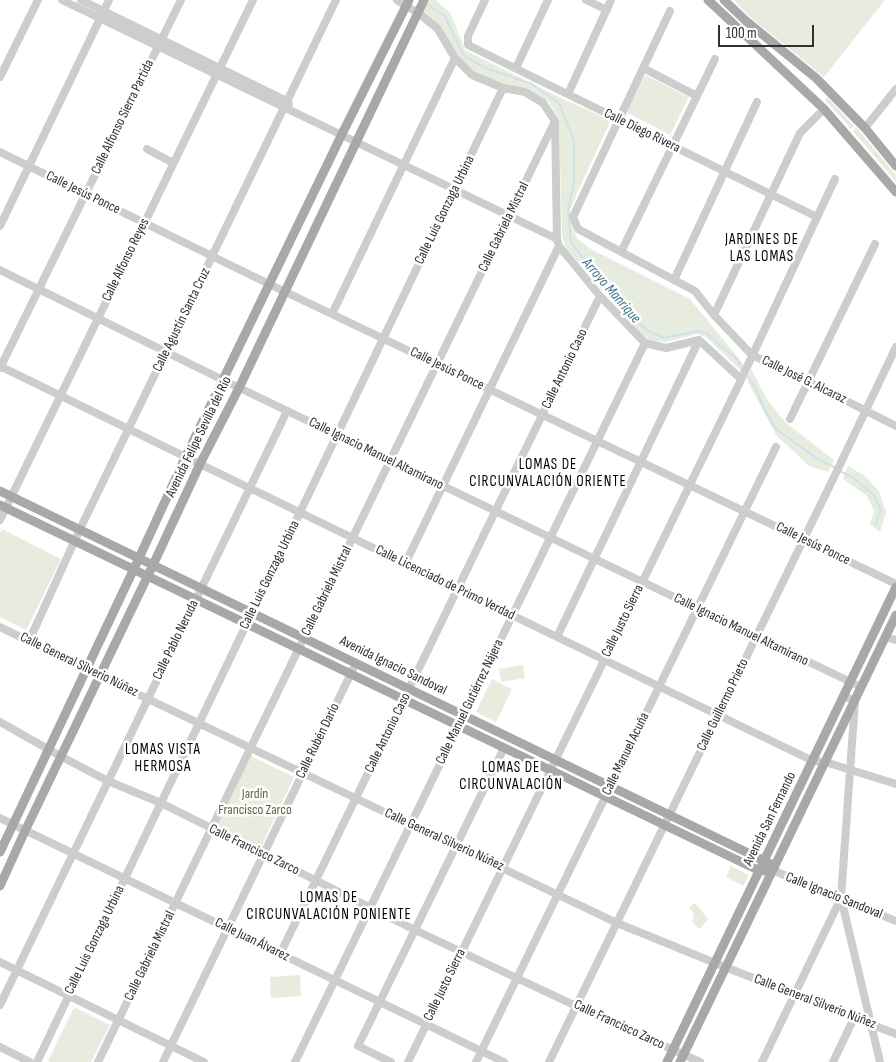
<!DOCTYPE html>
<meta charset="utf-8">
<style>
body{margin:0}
#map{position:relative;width:896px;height:1062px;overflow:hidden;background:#fff;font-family:"Sofia Sans Condensed",sans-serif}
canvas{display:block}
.scale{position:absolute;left:718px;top:25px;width:96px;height:22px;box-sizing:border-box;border:2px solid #303030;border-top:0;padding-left:6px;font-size:15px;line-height:18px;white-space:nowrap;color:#303030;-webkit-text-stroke:4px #fff;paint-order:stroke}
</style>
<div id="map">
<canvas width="896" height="1062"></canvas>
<div class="scale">100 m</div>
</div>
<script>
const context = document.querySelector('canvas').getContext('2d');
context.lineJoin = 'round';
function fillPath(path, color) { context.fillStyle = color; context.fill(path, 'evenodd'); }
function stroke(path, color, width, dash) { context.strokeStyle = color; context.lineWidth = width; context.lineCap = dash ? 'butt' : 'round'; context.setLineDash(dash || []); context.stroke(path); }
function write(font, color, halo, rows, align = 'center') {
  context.font = font + ' "Sofia Sans Condensed",sans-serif'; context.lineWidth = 5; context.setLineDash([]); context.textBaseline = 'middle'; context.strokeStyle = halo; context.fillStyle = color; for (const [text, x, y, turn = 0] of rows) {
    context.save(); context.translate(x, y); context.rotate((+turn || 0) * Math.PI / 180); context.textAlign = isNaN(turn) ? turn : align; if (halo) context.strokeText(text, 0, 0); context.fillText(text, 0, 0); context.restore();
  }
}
fillPath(new Path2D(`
 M429,0h7l15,14 14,36 98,49 45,20 1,5 -31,67 -8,19 1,10 2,10 5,9 11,9 101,51 54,66 -3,6 -35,-34 -9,-3 -31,8 -13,-1 -12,-6 -75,-87 -4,-12 -3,-117 -10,-17 -23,-12 -24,-6 -30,-12 -15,-16 -18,-31 -16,-12z
 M734,0h151l-61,77 -74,-60z
 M645,75l44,22 -19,38 -44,-23z
 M827,97l27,29 -3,3 -12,-14 -14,-14z
 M856,127l40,48v7l-43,-51z
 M751,369l17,32 18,22 48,37 -6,12 -19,-6 -33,-31 -29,-55z
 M848,466l17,10 14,15 7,21 -6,20 -10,-8 4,-13 -7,-15 -24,-17z
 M2,529l59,30 -35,71 -26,-13v-84z
 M523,665l2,13 -24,4 -2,-13z
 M492,679l20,10 -16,33 -20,-10z
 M249,755l45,22 -34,72 -45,-22z
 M731,866l18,9 -6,11 -17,-9z
 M695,903l13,16 -8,10 -8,-7 2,-8 -5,-7z
 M300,975l1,21 -30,2 -1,-21z
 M74,1007l36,18 -19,37h-40l-3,-1z`), '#e7ecdf');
stroke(new Path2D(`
 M426,4l19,12 18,39 20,12 49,17 27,19 15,38v40l-6,29 3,32 24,33 51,55 18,8 34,-7 9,2 17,16 11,8 8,12
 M747,375l8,13 11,24 10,17 40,29 20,10
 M840,471l15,8 19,16 7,15 -6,15`), '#cde2eb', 2);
stroke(new Path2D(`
 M62,0l495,239
 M81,0l206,101 2,3
 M397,0l21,13 19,15 18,30 17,17 31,13 22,4 18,11 12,18 2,118 2,7 41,50 45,47 21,5 33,-8 42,39
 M485,0l-17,36v9l349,172
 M586,0l21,10
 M670,11l-97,206 5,12 117,62 19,24 38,40 57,27 87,44
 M516,68l32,-68
 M643,68l54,28
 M0,77l38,-77
 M568,94l43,-94
 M865,128l31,-39
 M147,149l26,14
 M0,152l269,132 627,300
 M0,226l109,-226
 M621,252l94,-193
 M0,270l223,110 638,307
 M674,280l83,-178
 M332,314l123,-256
 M714,315l86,-182 24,-24
 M0,366l200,98 613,297 12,1 71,22
 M0,368l181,-368
 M790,419l85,-175
 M0,520l253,-520
 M405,564l154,-318
 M0,627l148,72 469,224 108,44 171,67
 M557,637l142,-297
 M885,637l11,3
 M29,641l51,-112 256,-529
 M844,696l11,5 -14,197 39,164
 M0,722l62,35 46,24 53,22 254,127 161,76 124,56
 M0,818l504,244
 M772,870l124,51
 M280,954l320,-658
 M0,962l204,100
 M0,1005l287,-594
 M0,1047l30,15
 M37,1062l466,-974
 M98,1062l457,-941
 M163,1062l193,-399
 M295,1062l350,-719
 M391,1062l-33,-16 146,-298
 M408,1062l331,-678 96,-205
 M476,1062l300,-615
 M549,1062l286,-587 61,-128
 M762,1062l79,-164
 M833,1062l21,-44`), '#cdcdcd', 8);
stroke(new Path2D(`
 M708,0l116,109 72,83
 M724,0l22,21 70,57 49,50 31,38
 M0,491l775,375
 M0,505l760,366 12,-1
 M0,852l139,-294 47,-102 156,-322 67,-134
 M0,886l25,-55 128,-266 47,-101 39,-76 185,-388
 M667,1062l229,-475
 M680,1062l216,-447`), '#a8a8a8', 9);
write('14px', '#303030', '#fff', [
 ["Calle Alfonso Sierra Partida",123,117,-64],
 ["Calle Diego Rivera",642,131,26],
 ["Calle Jesús Ponce",83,193,26],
 ["Calle Luis Gonzaga Urbina",445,210,-64],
 ["Calle Gabriela Mistral",504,227,-64],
 ["Calle Alfonso Reyes",126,260,-64],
 ["Calle Agustín Santa Cruz",182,320,-64],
 ["Calle Jesús Ponce",447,369,26],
 ["Calle Antonio Caso",565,369,-64],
 ["Calle José G. Alcaraz",804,380,26],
 ["Avenida Felipe Sevilla del Río",199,437,-64],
 ["Calle Ignacio Manuel Altamirano",376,454,26],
 ["Calle Jesús Ponce",813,544,26],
 ["Calle Luis Gonzaga Urbina",270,575,-64],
 ["Calle Licenciado de Primo Verdad",445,583,26],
 ["Calle Gabriela Mistral",327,591,-64],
 ["Calle Justo Sierra",623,621,-64],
 ["Calle Ignacio Manuel Altamirano",741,630,26],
 ["Calle Pablo Neruda",176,640,-64],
 ["Calle General Silverio Núñez",79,665,26],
 ["Avenida Ignacio Sandoval",393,666,26],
 ["Calle Manuel Gutiérrez Nájera",470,702,-64],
 ["Calle Guillermo Prieto",723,705,-64],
 ["Calle Antonio Caso",388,733,-64],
 ["Calle Rubén Darío",318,741,-64],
 ["Calle Manuel Acuña",626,754,-64],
 ["Avenida San Fernando",770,819,-64],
 ["Calle General Silverio Núñez",444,840,25],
 ["Calle Francisco Zarco",254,850,26],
 ["Calle Ignacio Sandoval",834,896,22],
 ["Calle Luis Gonzaga Urbina",95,940,-64],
 ["Calle Juan Álvarez",252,940,26],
 ["Calle Gabriela Mistral",150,956,-64],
 ["Calle Justo Sierra",445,985,-64],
 ["Calle General Silverio Núñez",815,1002,21],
 ["Calle Francisco Zarco",619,1025,25]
]);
write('14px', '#576a3f', '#fff', [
 ["Jardín",255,794],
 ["Francisco Zarco",255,810]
]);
context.letterSpacing = '1px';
write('15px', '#000', '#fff', [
 ["JARDINES DE",762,240],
 ["LAS LOMAS",762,257],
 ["LOMAS DE",548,465],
 ["CIRCUNVALACIÓN ORIENTE",548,482],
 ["LOMAS VISTA",163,750],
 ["HERMOSA",163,767],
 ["LOMAS DE",511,768],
 ["CIRCUNVALACIÓN",511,785],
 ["LOMAS DE",329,898],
 ["CIRCUNVALACIÓN PONIENTE",329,915]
]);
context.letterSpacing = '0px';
write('italic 15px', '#42778f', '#fff', [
 ["Arroyo Manrique",611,291,49]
]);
</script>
